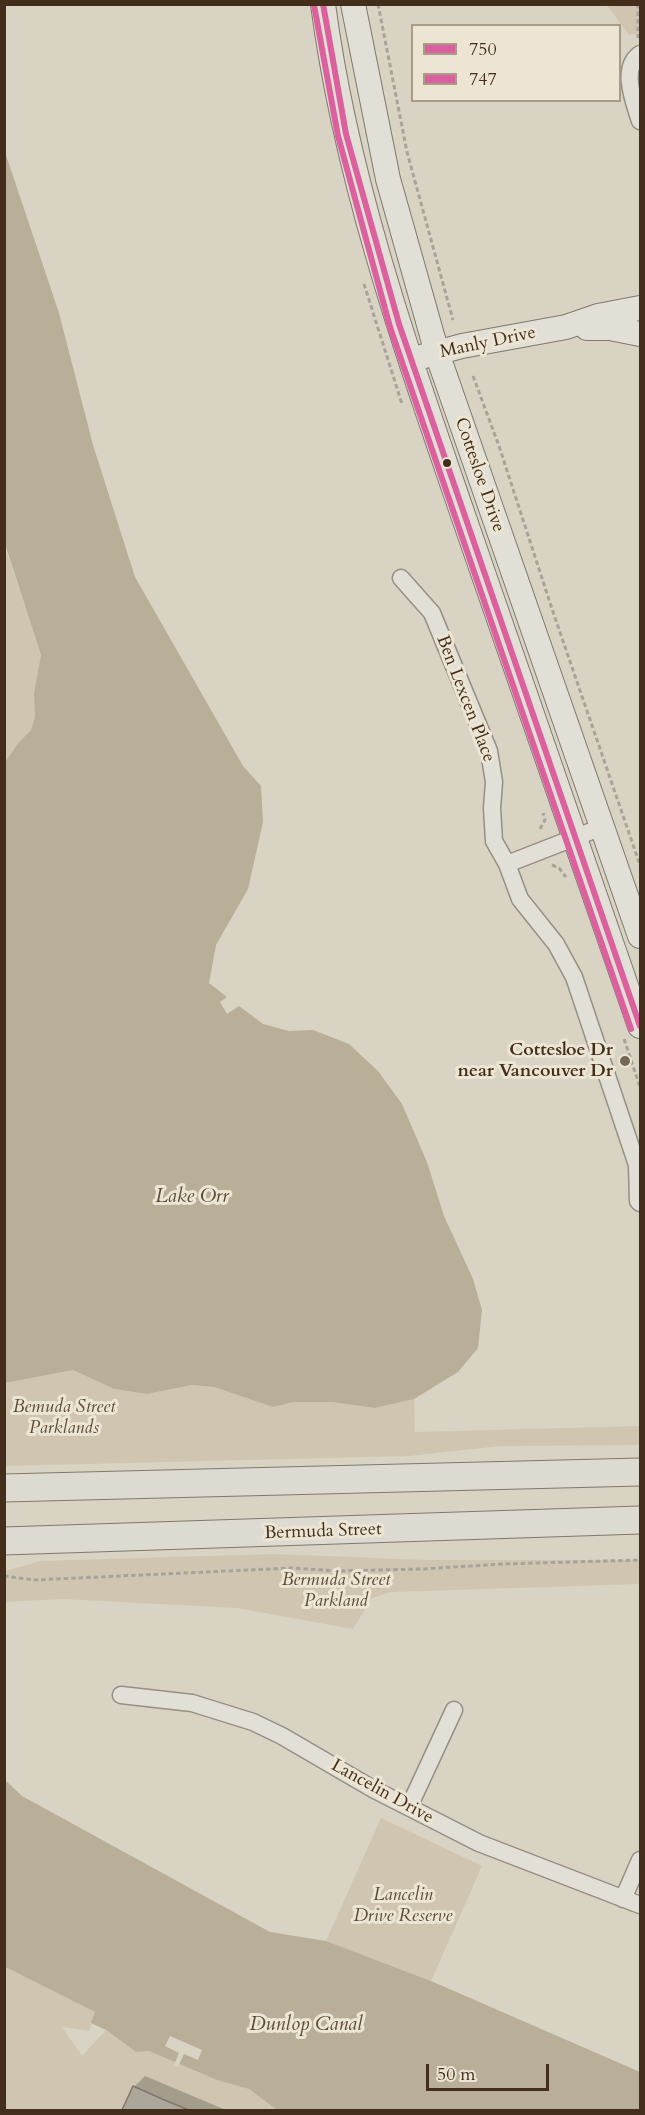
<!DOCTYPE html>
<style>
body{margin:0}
#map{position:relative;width:645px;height:2115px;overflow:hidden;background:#d9d3c3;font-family:Cardo,serif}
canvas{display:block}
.frame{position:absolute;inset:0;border:6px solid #422e1b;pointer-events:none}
.legend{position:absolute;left:411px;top:24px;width:210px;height:78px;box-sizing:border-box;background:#ece5d3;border:2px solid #a89c89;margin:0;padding:8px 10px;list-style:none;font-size:18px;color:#422e1b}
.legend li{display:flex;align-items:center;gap:12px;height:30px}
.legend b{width:30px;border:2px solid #a89c89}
.scale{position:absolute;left:426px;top:2064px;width:123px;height:27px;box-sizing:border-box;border:3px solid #422e1b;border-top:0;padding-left:8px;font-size:18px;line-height:21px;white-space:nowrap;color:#422e1b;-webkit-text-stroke:4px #ece5d3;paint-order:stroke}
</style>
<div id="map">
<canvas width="645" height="2115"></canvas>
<div class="frame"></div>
<ul class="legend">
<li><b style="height:8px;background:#dc609d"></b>750</li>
<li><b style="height:8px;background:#dc609d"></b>747</li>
</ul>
<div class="scale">50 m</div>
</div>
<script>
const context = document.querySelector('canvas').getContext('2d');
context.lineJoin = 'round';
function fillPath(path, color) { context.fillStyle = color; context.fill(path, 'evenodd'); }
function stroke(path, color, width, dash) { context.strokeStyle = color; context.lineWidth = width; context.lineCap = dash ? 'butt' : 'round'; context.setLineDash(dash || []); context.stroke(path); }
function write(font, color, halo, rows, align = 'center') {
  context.font = font + ' Cardo,serif'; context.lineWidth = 6; context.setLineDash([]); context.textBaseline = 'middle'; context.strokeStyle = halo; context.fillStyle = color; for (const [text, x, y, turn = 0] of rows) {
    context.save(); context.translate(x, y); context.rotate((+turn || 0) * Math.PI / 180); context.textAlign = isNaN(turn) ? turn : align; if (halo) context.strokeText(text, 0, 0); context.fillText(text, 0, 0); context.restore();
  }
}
fillPath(new Path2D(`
 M607,5h33v28l-11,2z
 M4,544l37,111 -7,38 1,24 -4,13 -12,12 -14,20z
 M73,1370l41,19 33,5 45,-9 22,2 59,20 21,-5h38l43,6 39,-9 1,33 225,-6v19l-140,1 -91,10 -404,10 -1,-83z
 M273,1554l153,6h214v24l-248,8 -20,6 -19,31 -116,-21 -174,-9 -58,3v-31l36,-10z
 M381,1818l101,48 -51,115 -105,-40z
 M4,1967l91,45 -6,19 -27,-4 20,29 24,-26 30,22 13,-1 68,29 32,9 28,21h-272z`), '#cfc5b0');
fillPath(new Path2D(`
 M5,152l54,161 34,132 42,132 108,189 18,20 2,36 -15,67 -32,56 -7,38 18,14 -7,5 7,12 12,-8 24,18 26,7 24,-1 36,14 29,27 24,33 25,58 17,54 29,63 9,31 -4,38 -20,24 -44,27 -39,9 -43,-6h-38l-21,5 -59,-20 -22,-2 -45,9 -33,-5 -41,-19 -68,13v-621l14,-20 12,-12 4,-13 -1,-24 7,-38 -36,-111z
 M4,1779l18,17 248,136 56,9 105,40 209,91v38h-363l-28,-21 -32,-9 -68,-29 -13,1 -30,-22 -15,-7 4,-11 -90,-45z`), '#b9ae98');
fillPath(new Path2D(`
 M170,2036l32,14 -4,10 -14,-6 -6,13 -4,-2 5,-12 -14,-7z`), '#d9d3c3');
fillPath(new Path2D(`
 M145,2076l81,34h-103l11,-23z`), '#0003');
const building = new Path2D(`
 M133,2086l29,13 27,11h-67z`);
fillPath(building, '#aca79b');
stroke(building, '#7f786e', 1.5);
const street = new Path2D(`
 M640,54c-20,14 -6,48 0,67
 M401,578l31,35 57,138 5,31 -2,26 2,33 13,23 13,35 36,45 18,33 63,188 1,36 2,2
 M507,864l95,-37
 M121,1695l71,8 61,19 29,14 91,53 106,54 161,62
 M409,1807l45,-97
 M623,1899l17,-39`);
const secondary = new Path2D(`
 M323,4c23,175 82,342 139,508 59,172 119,343 178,514
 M353,4l35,175 49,174 203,583
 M587,328h23l30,6
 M421,357l41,-11 104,-19 32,-11 42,-8`);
const primary = new Path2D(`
 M4,1488l636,-16
 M4,1541l636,-21`);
stroke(street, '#958f84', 19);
stroke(secondary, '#7f786e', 26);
stroke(primary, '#7f786e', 29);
stroke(new Path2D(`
 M378,4l29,148 46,168
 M638,4v34
 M364,284l38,120
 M473,376l26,70 53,163 88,256
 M540,829l5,-9 -2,-7
 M552,865l7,3 7,9
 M624,1039l16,48
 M4,1576l30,4 258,-12 44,3 88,-2 78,-5 138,-4`), '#a7a39a', 3, [4.5, 3]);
stroke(street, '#e2dfd7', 16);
stroke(secondary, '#e2dfd7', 24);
stroke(primary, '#dddad1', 27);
stroke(new Path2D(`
 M323,4l23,130 53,190 241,702`), '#dc609d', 6);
stroke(new Path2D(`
 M314,5l24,131 52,191 241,702`), '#dc609d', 6);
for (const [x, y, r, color] of [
 [447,463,5,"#422e1b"],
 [625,1061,6,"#776856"]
]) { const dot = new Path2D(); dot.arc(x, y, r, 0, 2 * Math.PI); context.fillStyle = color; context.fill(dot); stroke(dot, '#ece5d3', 2); }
write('18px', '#422e1b', '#ece5d3', [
 ["Manly Drive",488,343,-12],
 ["Cottesloe Drive",479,475,71],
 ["Ben Lexcen Place",465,699,69],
 ["Bermuda Street",323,1532,-2],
 ["Lancelin Drive",382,1792,29]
]);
write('bold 18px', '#422e1b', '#ece5d3', [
 ["Cottesloe Dr",613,1051],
 ["near Vancouver Dr",613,1072]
], 'right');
write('italic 18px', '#5c4a36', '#ece5d3', [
 ["Bemuda Street",64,1408],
 ["Parklands",64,1429],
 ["Bermuda Street",336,1581],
 ["Parkland",336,1602],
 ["Lancelin",403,1896],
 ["Drive Reserve",403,1917]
]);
write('italic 20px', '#5c4a36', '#ece5d3', [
 ["Lake Orr",192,1197],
 ["Dunlop Canal",306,2025]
]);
</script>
